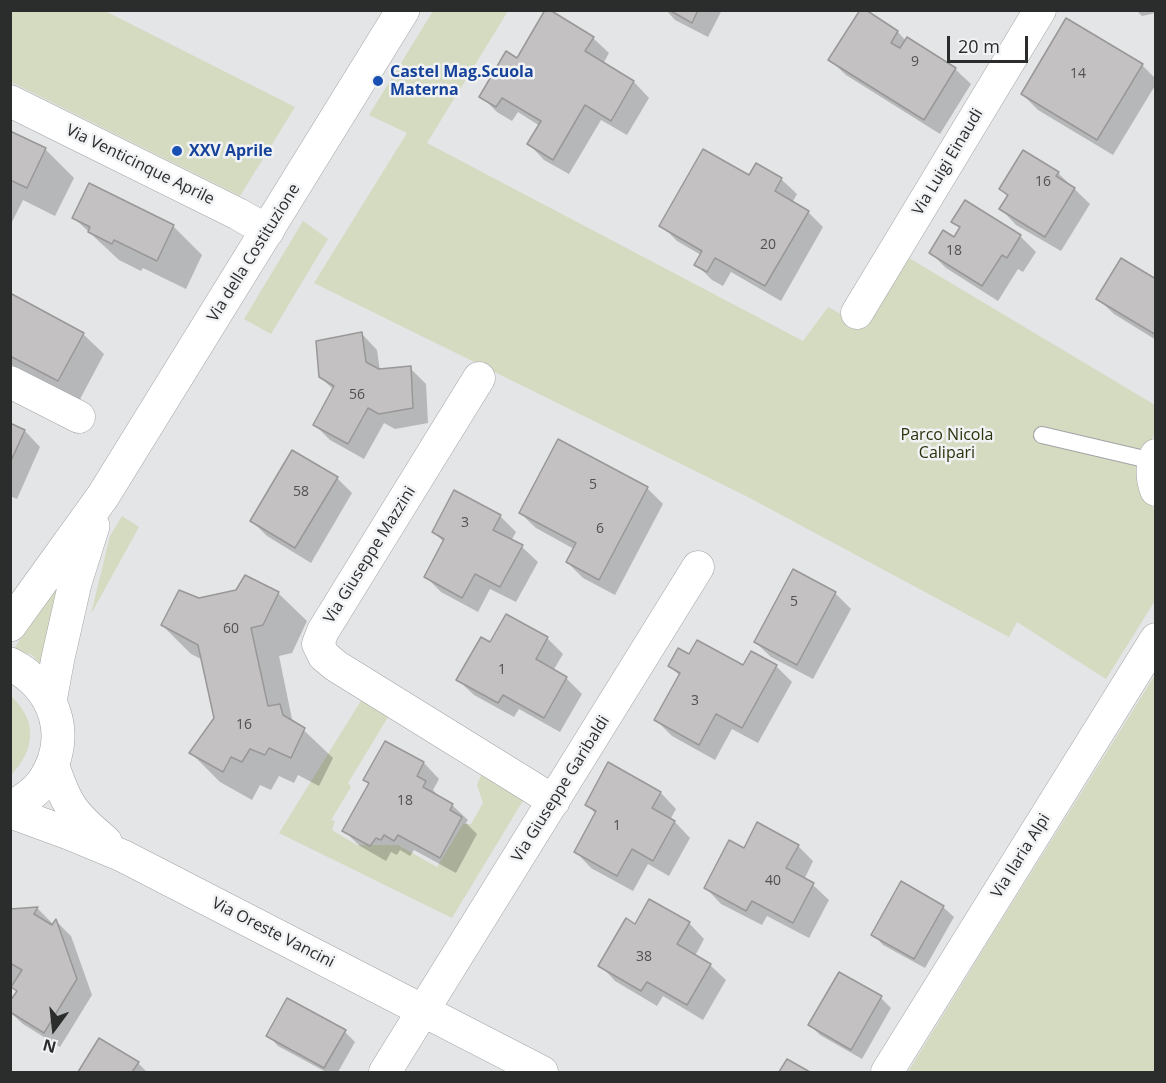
<!DOCTYPE html>
<style>
body{margin:0}
#map{position:relative;width:1166px;height:1083px;overflow:hidden;background:#e3e5e7;font-family:"Open Sans",sans-serif}
canvas{display:block}
.frame{position:absolute;inset:0;border:12px solid #2b2c2c;pointer-events:none}
.north{position:absolute;left:24px;top:999px;width:60px;height:60px;-webkit-text-stroke:4px #f0f2f4;paint-order:stroke;rotate:195deg;font-size:16px;font-weight:700;line-height:24px;text-align:center;color:#2b2c2c}
.north::after{content:'';display:block;margin:auto;width:21px;height:27px;background:#2b2c2c;clip-path:polygon(50% 0,100% 100%,50% 72%,0 100%)}
.scale{position:absolute;left:947px;top:36px;width:81px;height:27px;box-sizing:border-box;border:3px solid #2b2c2c;border-top:0;padding-left:8px;font-size:18px;line-height:21px;white-space:nowrap;color:#2b2c2c;-webkit-text-stroke:4px #f0f2f4;paint-order:stroke}
</style>
<div id="map">
<canvas width="1166" height="1083"></canvas>
<div class="frame"></div>
<div class="north">N</div>
<div class="scale">20 m</div>
</div>
<script>
const context = document.querySelector('canvas').getContext('2d');
context.lineJoin = 'round';
function fillPath(path, color) { context.fillStyle = color; context.fill(path, 'evenodd'); }
function stroke(path, color, width, dash) { context.strokeStyle = color; context.lineWidth = width; context.lineCap = dash ? 'butt' : 'round'; context.setLineDash(dash || []); context.stroke(path); }
function write(font, color, halo, rows, align = 'center') {
  context.font = font + ' "Open Sans",sans-serif'; context.lineWidth = 5; context.setLineDash([]); context.textBaseline = 'middle'; context.strokeStyle = halo; context.fillStyle = color; for (const [text, x, y, turn = 0] of rows) {
    context.save(); context.translate(x, y); context.rotate((+turn || 0) * Math.PI / 180); context.textAlign = isNaN(turn) ? turn : align; if (halo) context.strokeText(text, 0, 0); context.fillText(text, 0, 0); context.restore();
  }
}
fillPath(new Path2D(`
 M10,11h95l190,96 -55,89 -229,-114z
 M433,11h75l-81,132 376,198 25,-34 38,21 43,-70 246,147v29l-6,9 -3,50 9,19v91l-2,1 -47,75 -89,-57 -8,15 -263,-141 -432,-213 93,-150 -38,-18z
 M303,221l25,18 -57,95 -27,-15z
 M122,516l17,11 -48,87 19,-78z
 M79,544l-38,121 -9,-10 -18,-6z
 M1155,675v397h-247l83,-135z
 M11,696c27,25 24,54 0,79z
 M362,699l26,18 -40,66 3,4 -20,33 4,1 -3,9 25,15h41l39,22 26,-43h8l12,-21 -6,-18 5,-12 42,26 -72,119 -173,-85z`), '#d4dbc0');
fillPath(new Path2D(`
 M666,10h56l-14,27 -33,-17z
 M863,10l35,22 8,9 49,28 16,15 -31,50 -94,-59 -16,-15z
 M1136,10h20v3l-14,3z
 M593,38l16,15 -6,11 31,18 15,16 -22,37 -26,-15 -32,54 -25,-14 -15,-16 11,-18 -22,-14 -6,9 -15,-9 -16,-16 37,-36z
 M1142,65l14,14v5l-43,71 -75,-45 -16,-16z
 M10,132l35,17 29,29 -19,38 -32,-16 -11,22 -2,-1z
 M1058,173l32,31 -29,47 -45,-26 -15,-16 7,-12 -8,-8z
 M750,177l31,2 16,15 -5,9 16,9 15,15 -42,74 -50,-29 -8,14 -11,-6 -16,-16 5,-9 -24,-14 -16,-16z
 M90,185l83,41 29,29 -16,34 -43,-21 -2,3 -22,-11 -45,-42z
 M965,202l55,34 16,16 -13,20 -5,-3 -20,32 -52,-33 -15,-15 23,-14 6,-11 -7,-7z
 M1156,281v59l-42,-26 -16,-15z
 M10,295l73,39 21,20 -25,47 -69,-37z
 M362,334l15,16 3,21 30,-3 16,16 2,39 -33,6 -11,-6 -20,36 -34,-19 -15,-15 19,-35 -14,-13z
 M10,425l15,6 15,16 -23,52 -7,-3z
 M337,478l15,15 -41,70 -44,-27 -15,-15z
 M647,488l16,16 -48,91 -32,-17 -16,-16 7,-13 -38,-21 -16,-15z
 M500,516l16,16 -5,9 11,6 16,15 -22,40 -26,-13 -12,23 -37,-20 -16,-16 19,-34 -11,-10z
 M278,593l29,28 -15,32 -13,3 13,63 41,39 -14,28 -21,-11 -4,8 -15,-7 -8,14 -11,-5 -8,15 -32,-18 -29,-29 25,-35 -13,-58 -12,-6 -29,-29 36,-25z
 M835,593l16,16 -38,70 -42,-22 -16,-15z
 M547,638l16,16 -10,17 13,7 16,16 -22,38 -41,-23 -5,8 -40,-22 -16,-15 33,-36z
 M690,656l54,12 32,-2 16,16 -34,61 -26,-14 -17,31 -43,-24 -16,-16 24,-44 -10,-10z
 M386,743l38,20 15,16 -6,11 7,8 12,7 16,15 -2,3 11,11 -21,39 -42,-23 -4,6 -10,-6 -3,5 -6,-3 -5,9 -26,-15 -16,-15 26,-47 -5,-4z
 M609,765l52,28 15,16 -6,11 5,2 15,16 -21,38 -21,-12 -15,27 -42,-23 -15,-16 20,-38 -10,-10z
 M798,846l15,15 -9,19 9,5 16,15 -20,38 -42,-22 -5,9 -41,-21 -15,-16 38,-38z
 M943,907l11,10 -29,51 -42,-23 -10,-11z
 M38,909l16,16 2,-4 15,15 21,59 -32,52 -37,-23 -13,-12 8,-21 -4,-5 -4,-1v-75z
 M689,923l15,16 -9,17 15,9 16,15 -23,40 -40,-24 -6,10 -42,-25 -15,-16 35,-39z
 M839,974l42,24 10,10 -29,51 -42,-24 -10,-10z
 M345,1032l10,10 -17,30h-12l-48,-26 -10,-11z
 M99,1040l39,23 9,9h-67z`), '#0003');
const building = new Path2D(`
 M545,10h5l44,27 -9,14 49,30 -23,40 -26,-16 -32,55 -26,-16 14,-23 -39,-23 -6,9 -17,-10 27,-46 11,7z
 M669,10h29l-6,13z
 M860,10h6l32,21 -7,12 9,5 7,-11 49,31 -32,52 -96,-60z
 M1066,18l77,46 -46,76 -76,-46z
 M10,131l36,17 -19,40 -17,-8z
 M703,149l46,26 7,-12 26,15 -7,13 34,20 -44,75 -50,-28 -8,14 -13,-7 8,-14 -43,-25z
 M1023,150l36,22 -3,4 19,12 -30,49 -46,-28 9,-14 -9,-6z
 M89,183l85,42 -17,36 -43,-21 -2,4 -24,-12 2,-5 -18,-9z
 M965,200l56,35 -14,23 -5,-3 -20,31 -53,-33 14,-23 11,7 6,-10 -9,-5z
 M1121,258l35,21v56l-60,-36z
 M10,293l74,40 -26,48 -48,-25z
 M362,332l4,30 13,7 32,-3 2,42 -34,6 -11,-6 -20,36 -35,-19 21,-39 -15,-9 -3,-36z
 M10,423l15,7 -15,33z
 M558,439l90,48 -49,93 -33,-18 10,-19 -57,-30z
 M292,450l46,27 -43,71 -45,-27z
 M454,490l47,25 -8,15 30,15 -23,42 -25,-13 -13,24 -38,-21 20,-38 -12,-7z
 M793,569l43,23 -39,73 -43,-23z
 M245,575l34,17 -16,33 -12,3 17,78 12,-2 3,11 22,13 -14,30 -22,-10 -4,7 -15,-6 -8,13 -11,-5 -8,15 -34,-19 25,-35 -16,-73 -37,-20 18,-35 20,8 37,-8z
 M506,614l42,23 -12,22 31,18 -23,41 -41,-23 -5,8 -42,-23 25,-43 9,5z
 M697,640l46,25 8,-14 26,14 -35,63 -26,-14 -17,31 -45,-25 26,-47 -12,-7 10,-18 11,6z
 M385,741l39,21 -7,14 9,5 -3,6 30,17 -3,6 12,7 -22,41 -42,-23 -4,6 -10,-6 -3,5 -5,-2 -6,8 -28,-15 27,-48 -6,-3z
 M608,762l53,30 -9,16 23,13 -22,40 -21,-12 -15,27 -43,-24 22,-41 -11,-6z
 M757,822l42,23 -13,23 28,15 -21,40 -41,-22 -6,10 -42,-23 25,-48 15,8z
 M901,881l43,25 -30,53 -43,-24z
 M649,899l41,23 -13,22 34,20 -24,41 -40,-23 -6,9 -43,-25 28,-48 9,6z
 M38,907l-4,7 18,11 4,-6 21,60 -33,54 -34,-21v-11l7,-10 -6,-4 11,-17 -12,-7v-54z
 M839,972l43,24 -31,54 -43,-25z
 M287,998l59,32 -22,38 -58,-32z
 M99,1038l40,24 -7,10h-54z
 M787,1059l23,13h-31z`);
fillPath(building, '#c3c1c1');
stroke(building, '#999797', 1.5);
const service = new Path2D(`
 M1042,435l111,26`);
const minor = new Path2D(`
 M10,101l228,113 30,17
 M857,313l183,-303
 M479,378l-156,253 -5,13 6,12 12,10 218,135
 M10,382l69,35
 M1156,455c-5,12 -4,24 0,35
 M53,765c5,15 10,30 19,43 9,13 23,24 34,34
 M10,812l60,22 53,22 419,216
 M385,1072l313,-505
 M887,1072l269,-433`);
const tertiary = new Path2D(`
 M10,625l93,-129 300,-486
 M10,664c46,23 63,74 33,118 -8,11 -20,19 -33,26
 M50,701l8,-43 17,-75 18,-57`);
stroke(service, '#a1a3a5', 18);
stroke(minor, '#a1a3a5', 33);
stroke(tertiary, '#a1a3a5', 34);
stroke(service, '#fff', 16);
stroke(minor, '#fff', 32);
stroke(tertiary, '#fff', 33);
for (const [x, y, r, color] of [
 [378,81,6,"#1a4fb4"],
 [177,151,6,"#1a4fb4"]
]) { const dot = new Path2D(); dot.arc(x, y, r, 0, 2 * Math.PI); context.fillStyle = color; context.fill(dot); stroke(dot, '#f0f2f4', 2); }
write('14px', '#515151', null, [
 ["9",915,62],
 ["14",1078,74],
 ["16",1043,182],
 ["20",768,245],
 ["18",954,251],
 ["56",357,395],
 ["5",593,485],
 ["58",301,492],
 ["3",465,523],
 ["6",600,529],
 ["5",794,602],
 ["60",231,629],
 ["1",502,670],
 ["3",695,701],
 ["16",244,725],
 ["18",405,801],
 ["1",617,826],
 ["40",773,881],
 ["38",644,957]
]);
write('bold 16px', '#164399', '#f0f2f4', [
 ["Castel Mag.Scuola",390,72],
 ["Materna",390,90],
 ["XXV Aprile",189,151]
], 'left');
write('16px', '#2b2c2c', '#f0f2f4', [
 ["Via Luigi Einaudi",948,162,-59],
 ["Via Venticinque Aprile",140,165,26],
 ["Via della Costituzione",254,253,-58],
 ["Via Giuseppe Mazzini",370,555,-58],
 ["Via Giuseppe Garibaldi",561,789,-58],
 ["Via Ilaria Alpi",1021,856,-58],
 ["Via Oreste Vancini",273,933,27]
]);
write('16px', '#2b320b', '#f0f2f4', [
 ["Parco Nicola",947,435],
 ["Calipari",947,453]
]);
</script>
